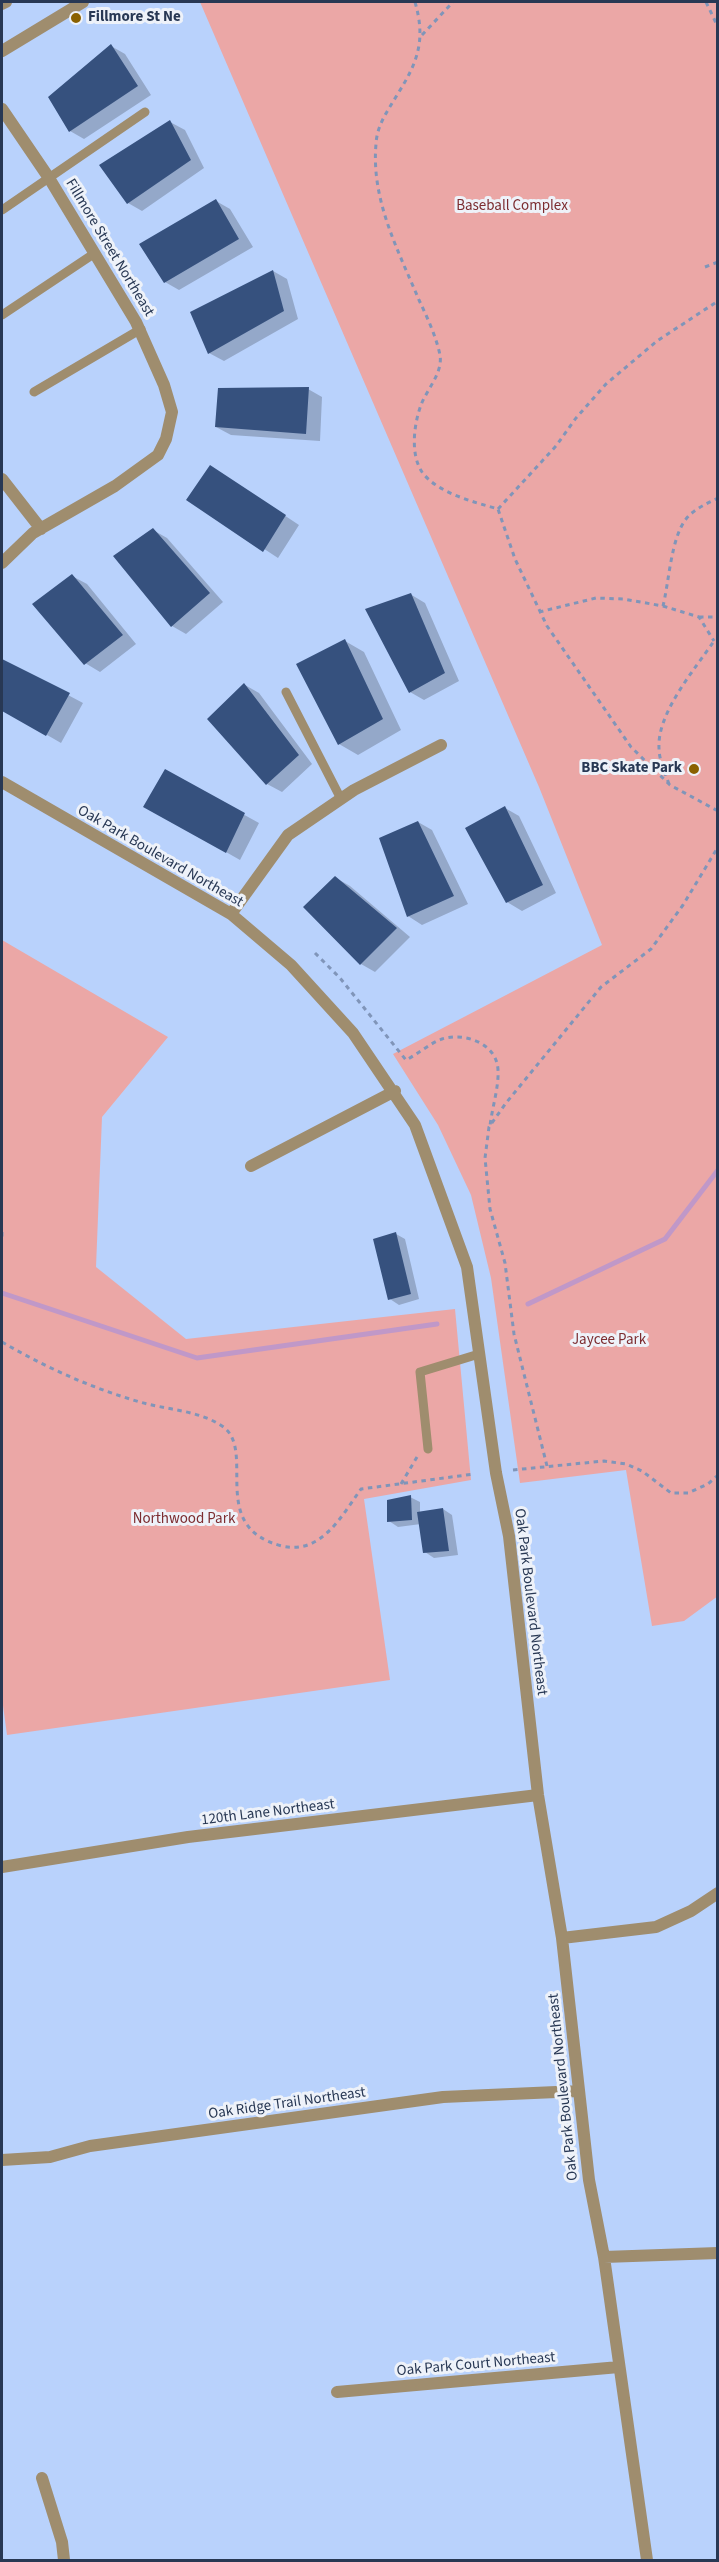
<!DOCTYPE html>
<style>
body{margin:0}
#map{position:relative;width:719px;height:2562px;overflow:hidden;background:#b9d2fc;font-family:"Source Sans 3",sans-serif}
canvas{display:block}
.frame{position:absolute;inset:0;border:3px solid #283854;pointer-events:none}
</style>
<div id="map">
<canvas width="719" height="2562"></canvas>
<div class="frame"></div>
</div>
<script>
const context = document.querySelector('canvas').getContext('2d');
context.lineJoin = 'round';
function fillPath(path, color) { context.fillStyle = color; context.fill(path, 'evenodd'); }
function stroke(path, color, width, dash) { context.strokeStyle = color; context.lineWidth = width; context.lineCap = dash ? 'butt' : 'round'; context.setLineDash(dash || []); context.stroke(path); }
function write(font, color, halo, rows, align = 'center') {
  context.font = font + ' "Source Sans 3",sans-serif'; context.lineWidth = 6; context.setLineDash([]); context.textBaseline = 'middle'; context.strokeStyle = halo; context.fillStyle = color; for (const [text, x, y, turn = 0] of rows) {
    context.save(); context.translate(x, y); context.rotate((+turn || 0) * Math.PI / 180); context.textAlign = isNaN(turn) ? turn : align; if (halo) context.strokeText(text, 0, 0); context.fillText(text, 0, 0); context.restore();
  }
}
fillPath(new Path2D(`
 M200,2h517l1,1594 -34,25 -32,5 -26,-156 -106,13 -29,-205 -20,-83 -33,-70 -45,-71 209,-109 -63,-158z
 M2,940l166,97 -66,80 -6,150 90,72 269,-30 16,171 -107,19 26,181 -383,55 -5,-37z`), '#eba7a6');
fillPath(new Path2D(`
 M111,46l14,8 26,41 -67,44 -14,-8z
 M170,122l15,8 19,38 -62,43 -14,-8z
 M216,201l14,8 23,38 -74,43 -14,-8z
 M273,271l14,8 11,40 -74,42 -15,-8 -17,-40z
 M308,389l14,8 -2,44 -89,-6 -15,-8z
 M225,476l74,49 -21,33 -90,-59z
 M153,530l14,8 56,64 -37,32 -14,-8z
 M72,576l15,8 49,60 -36,28 -15,-9z
 M410,594l15,9 34,78 -35,19 -14,-8z
 M345,641l19,11 37,78 -43,25 -19,-11 -41,-79z
 M2,660l81,43 -22,40 -59,-34z
 M245,685l14,8 53,71 -30,28 -15,-8 -58,-65z
 M165,771l94,52 -19,37 -95,-54z
 M505,808l14,8 37,77 -34,18 -15,-9 -40,-73z
 M418,822l14,8 36,74 -46,21 -14,-9z
 M336,878l14,8 60,51 -35,35 -14,-8 -56,-57z
 M396,1234l9,5 14,60 -20,6 -9,-6z
 M410,1497l10,5v11l23,-4 9,6 6,40 -24,3 -9,-6 -4,-28 -23,3 -9,-6z`), '#0003');
stroke(new Path2D(`
 M2,1293l195,65 240,-34
 M528,1304l137,-65 53,-69`), '#c098c8', 5);
fillPath(new Path2D(`
 M111,44l27,42 -69,46 -21,-35z
 M170,120l21,40 -64,44 -28,-39z
 M216,199l23,40 -75,44 -25,-39z
 M273,270l11,41 -76,43 -18,-42z
 M309,387l-3,47 -91,-7 3,-39z
 M210,465l76,50 -23,37 -77,-52z
 M153,528l57,65 -39,34 -58,-71z
 M72,574l51,61 -39,30 -52,-61z
 M411,593l34,80 -36,20 -44,-84z
 M345,639l38,80 -45,26 -42,-81z
 M2,659l68,34 -24,43 -44,-25z
 M244,683l55,72 -33,30 -59,-66z
 M165,769l80,44 -19,40 -83,-46z
 M505,806l38,79 -37,18 -41,-75z
 M418,821l36,75 -47,21 -28,-79z
 M335,876l62,52 -37,37 -57,-58z
 M396,1232l15,62 -23,6 -15,-61z
 M411,1495l1,25 -25,2v-22z
 M443,1508l6,43 -26,2 -6,-41z`), '#36517e');
stroke(new Path2D(`
 M415,2c11,38 3,60 -18,93 -10,17 -20,30 -21,49 -5,56 22,106 43,156 8,17 17,36 21,55 3,18 -13,34 -19,50 -7,19 -11,49 1,67 15,21 52,30 76,37l17,50 32,67 84,121 39,38 48,26
 M706,2l12,25
 M422,35l31,-33
 M705,267l13,-5
 M498,509l58,-63 20,-28 30,-34 51,-43 61,-40
 M663,606l36,11 15,24
 M539,612l57,-14 27,1 40,7c6,-24 8,-68 23,-87 8,-10 20,-15 32,-21
 M699,617h19
 M669,784c-4,-11 -10,-24 -10,-36 -2,-35 36,-79 55,-107l4,-1
 M315,953l25,25 66,82c12,-6 24,-17 36,-21 22,-7 55,4 56,31 1,17 -6,38 -8,56
 M2,1232v5
 M2,1342c43,25 89,46 138,60 27,8 58,8 82,24 36,24 -16,101 60,120 39,9 59,-29 79,-57l113,-15
 M547,1466l-33,-132 -9,-71 -15,-54 -5,-51 4,-31 17,-24 95,-116 50,-38 32,-44 35,-58
 M513,1470l91,-9 22,3 16,7 29,22h17l20,-9 10,-9
 M401,1484l16,-27`), '#8095b9', 3, [4.5, 4.5]);
stroke(new Path2D(`
 M2,210l143,-98
 M2,315l93,-62
 M34,392l107,-63
 M286,692l55,107
 M428,1449l-8,-77 59,-18`), '#9f8d6e', 9);
stroke(new Path2D(`
 M2,109l47,69 87,144 28,63 8,27 -6,27 -8,16 -43,31 -82,47 -31,30
 M2,479l39,50
 M2,782l229,132 60,51 62,68 62,92 52,142 29,206 13,63 29,259 24,143 27,242 15,77 43,303
 M231,914l57,-79 66,-45 87,-45
 M251,1166l144,-75
 M2,1867l186,-30 350,-42
 M562,1938l94,-11 35,-16 27,-18
 M2,2160l48,-3 40,-11 353,-49 136,-6
 M604,2257l114,-4
 M337,2392l282,-25
 M42,2478l20,64 2,18`), '#9f8d6e', 12);
stroke(new Path2D(`
 M2,4l4,-2
 M2,51l81,-49`), '#9f8d6e', 12);
for (const [x, y, r, color] of [
 [76,18,6,"#8a6100"],
 [694,769,6,"#8a6100"]
]) { const dot = new Path2D(); dot.arc(x, y, r, 0, 2 * Math.PI); context.fillStyle = color; context.fill(dot); stroke(dot, '#eef2f9', 2); }
write('bold 15px', '#283854', '#eef2f9', [
 ["Fillmore St Ne",88,18],
 ["BBC Skate Park",682,769,"right"]
], 'left');
write('15px', '#7c2c30', '#eef2f9', [
 ["Baseball Complex",512,207],
 ["Jaycee Park",609,1341],
 ["Northwood Park",184,1520]
]);
write('15px', '#283854', '#eef2f9', [
 ["Fillmore Street Northeast",109,248,59],
 ["Oak Park Boulevard Northeast",160,857,30],
 ["Oak Park Boulevard Northeast",530,1602,83],
 ["120th Lane Northeast",268,1813,-7],
 ["Oak Park Boulevard Northeast",564,2087,-96],
 ["Oak Ridge Trail Northeast",287,2104,-8],
 ["Oak Park Court Northeast",476,2365,-5]
]);
</script>
